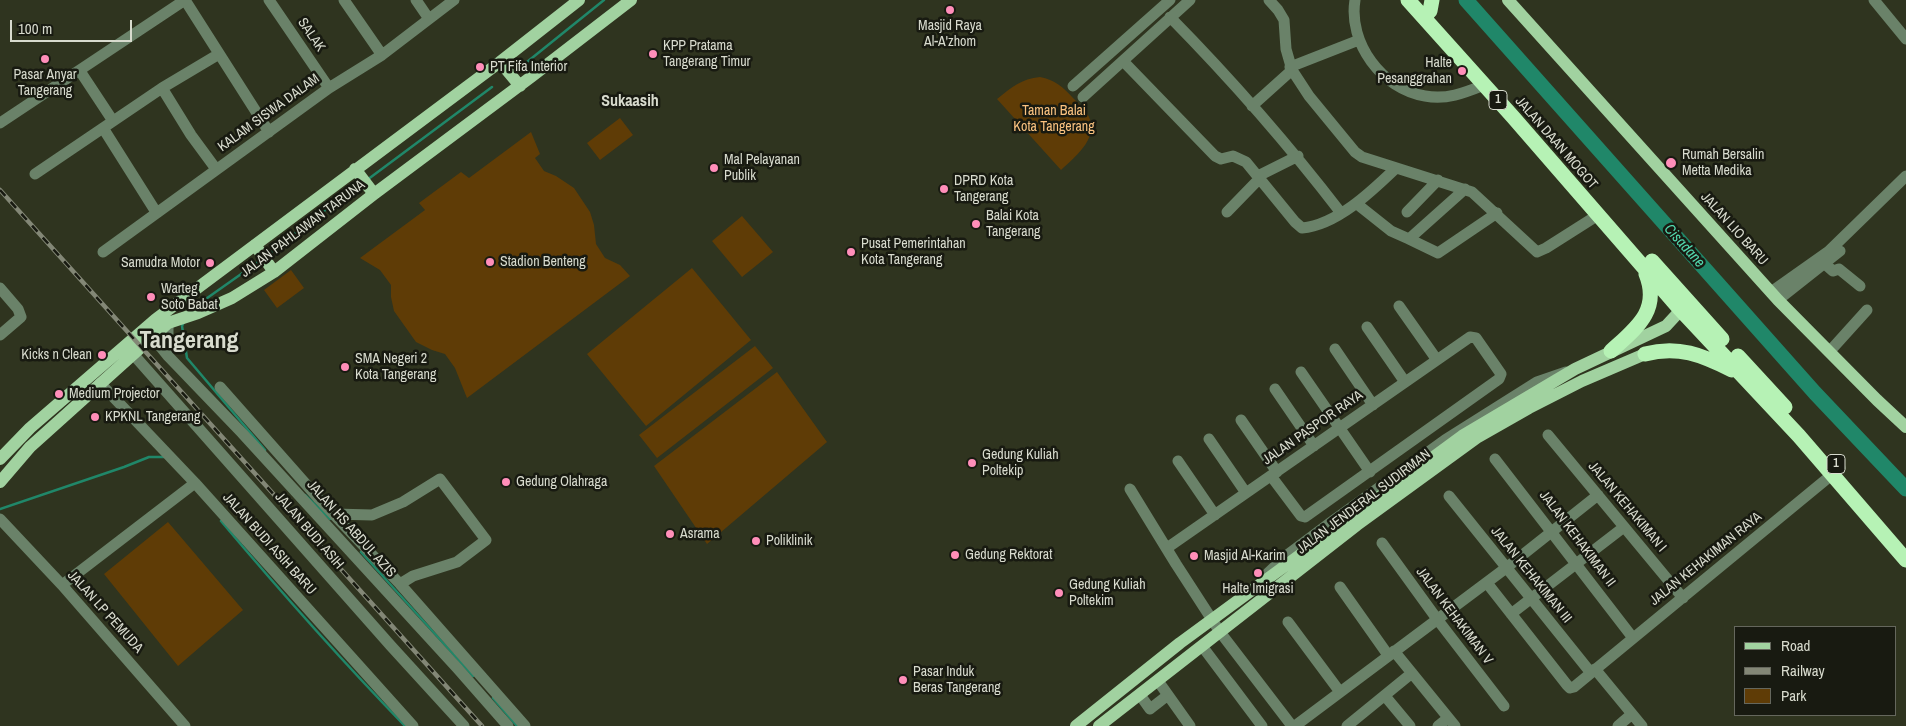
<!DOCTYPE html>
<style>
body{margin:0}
#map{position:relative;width:1906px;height:726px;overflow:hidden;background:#2f341f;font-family:"Archivo Narrow",sans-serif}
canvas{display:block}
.legend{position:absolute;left:1734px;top:626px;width:162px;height:90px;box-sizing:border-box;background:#181a11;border:1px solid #65675d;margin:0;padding:6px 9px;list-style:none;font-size:15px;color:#d8dbce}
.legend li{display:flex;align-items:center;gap:10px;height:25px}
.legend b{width:25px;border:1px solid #65675d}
.scale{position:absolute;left:10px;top:20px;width:122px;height:22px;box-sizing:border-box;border:2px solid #d8dbce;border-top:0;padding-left:6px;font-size:15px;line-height:18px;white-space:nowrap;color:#d8dbce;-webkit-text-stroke:4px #181a11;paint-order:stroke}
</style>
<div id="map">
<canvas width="1906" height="726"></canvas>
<ul class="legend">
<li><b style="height:6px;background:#a1d2a0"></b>Road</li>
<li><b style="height:6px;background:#838776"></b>Railway</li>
<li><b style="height:14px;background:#5f3c06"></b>Park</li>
</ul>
<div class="scale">100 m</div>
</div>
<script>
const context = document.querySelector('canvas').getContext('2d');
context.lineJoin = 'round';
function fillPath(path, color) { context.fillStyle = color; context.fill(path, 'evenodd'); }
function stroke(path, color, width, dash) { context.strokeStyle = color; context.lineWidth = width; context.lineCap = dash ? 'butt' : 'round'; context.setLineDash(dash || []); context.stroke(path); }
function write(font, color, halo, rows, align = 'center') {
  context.font = font + ' "Archivo Narrow",sans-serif'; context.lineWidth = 5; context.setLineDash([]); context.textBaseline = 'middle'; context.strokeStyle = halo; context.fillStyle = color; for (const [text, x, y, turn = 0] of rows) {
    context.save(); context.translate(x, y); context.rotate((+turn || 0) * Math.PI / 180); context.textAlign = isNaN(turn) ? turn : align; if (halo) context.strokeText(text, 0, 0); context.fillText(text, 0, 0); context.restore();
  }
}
fillPath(new Path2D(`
 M1040,77c15,3 23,10 33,21 4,4 10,9 13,14 17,23 -10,44 -25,58l-64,-71c15,-12 24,-20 43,-22z
 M620,118l13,17 -33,25 -13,-17z
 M531,132l9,22 -5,4 9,13 12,5 18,12 16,24 4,13 2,19 9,14 15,7 10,11 -163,122 -12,-30 -10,-14 -13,-4 -16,-8 -22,-31 -3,-14v-12l-11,-15 -20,-12 65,-48 -6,-7 42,-31 8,6z
 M742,216l31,36 -31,25 -30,-36z
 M692,268l59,72 -105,86 -59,-72z
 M291,270l13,18 -27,20 -13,-18z
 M755,346l18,22 -116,90 -18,-23z
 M777,372l50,70 -120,102 -53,-78z
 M168,522l75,88 -65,56 -74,-92z`), '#5f3c06');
stroke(new Path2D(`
 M522,66l82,-66
 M367,180l125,-93
 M268,255l46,-37 47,-33
 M191,311l2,-3 68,-48
 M184,322l-2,4 5,32 78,92
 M305,495l25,24
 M0,509l124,-42 25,-10h15
 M221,521c59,70 120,139 184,205
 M361,552l112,124
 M493,698l24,28`), '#208769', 2.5);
stroke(new Path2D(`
 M1466,0l349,393 91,96`), '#208769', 15);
stroke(new Path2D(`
 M185,0l84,132
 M269,0l60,88
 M344,0l38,55
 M416,0l13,19
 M1269,0l9,10 6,10 2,29 6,21 17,26 46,56 7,5 110,35 65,60 9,-4 52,-33
 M1355,0c-7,43 27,89 70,96 22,4 39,-3 59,-11
 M1874,0l32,39
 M1170,17c61,62 118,127 171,196
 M1123,61l92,95 6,3 12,-3 13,6 49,60 7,6c35,-3 70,-37 94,-60
 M1290,67l69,-27
 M80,71l33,50
 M1073,86l97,-86
 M162,88l29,47 25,34
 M1083,97l107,-97
 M1252,106l40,-36
 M0,123l185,-123
 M103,128l53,84
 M35,174l127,-86 57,-34
 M1258,176l40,-20
 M1465,189l-56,50 29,14 59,-40
 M1357,204l34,27 18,8
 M1227,212l33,-34
 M1407,212l31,-32
 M103,252l226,-164 53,-33 72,-55
 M1825,264l8,7 6,-2 21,17
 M0,288l18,21 3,8 -21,18
 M1771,292l58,-41 77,-75
 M1778,300l62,-49
 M1399,306l38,54
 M168,323v33
 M1367,327l38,55
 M152,336l16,20 74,77 216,236 50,57
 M1335,349l38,56
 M1830,351l37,-41
 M133,354l258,292 73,80
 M1301,372l69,100
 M100,383l95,100 218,243
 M220,387l99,112 81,85 125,142
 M1275,389l39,57
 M1241,420l36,52
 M1548,435l135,163
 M1209,439l37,54
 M1495,459l138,179
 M1178,461l37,54
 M1130,489l46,75 44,68 72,94
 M1449,496l142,177
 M334,514l38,1 31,-13 37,-23 46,61 -29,22 -44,14 -13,8
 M0,519l62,66 123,141
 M1382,543l55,76 67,87
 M1167,548l303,-211 6,1 25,36 -2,5 -194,138 -4,-1 -30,-40
 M1268,573l18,-17 44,-33 115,-83 92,-58 29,-10
 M1487,583l80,102 3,3 4,-1 266,-219
 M62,585l133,-102
 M1340,587l48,68
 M1511,614l113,-87
 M1288,622l52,70
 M1202,646l60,80
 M1394,651l61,75
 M1595,669l47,57
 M1158,681l32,45
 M1140,695l10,14 18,-14
 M1385,696l25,30
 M1295,726l211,-158 92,-73
 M1347,726l65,-53
 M1438,726l10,-8
 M1618,726l14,-12`), '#6a8269', 11);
stroke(new Path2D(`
 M1508,0l270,300 99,100 29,27
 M500,62l20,24
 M355,169l19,25
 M255,245l19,27
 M0,459l30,-31 126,-109 344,-257 79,-62
 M0,482l30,-35 138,-124 30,-10 34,-15 42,-26 100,-78 157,-117 100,-77
 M1076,726l104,-83 282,-207 113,-67 91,-43 12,-13 1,-12
 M1099,726l258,-201 121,-88 51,-29 53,-27 63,-27`), '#a1d2a0', 12);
stroke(new Path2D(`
 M1408,0l105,117 166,191 120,128 107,124
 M1430,11l2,-11
 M1652,261l70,78
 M1611,351c24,-22 50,-40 35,-77
 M1645,354c33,-9 57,1 87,16
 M1738,356l47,51`), '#b6f2b5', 15);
const rail = new Path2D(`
 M0,190l482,536`);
stroke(rail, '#838776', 4.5);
stroke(rail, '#181a11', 2.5, [8]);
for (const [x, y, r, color] of [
 [950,10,5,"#ff8eb9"],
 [653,54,5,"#ff8eb9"],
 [45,59,5,"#ff8eb9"],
 [480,67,5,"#ff8eb9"],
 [1462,71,5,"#ff8eb9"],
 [1671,163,6,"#ff8eb9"],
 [714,168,5,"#ff8eb9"],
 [944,189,5,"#ff8eb9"],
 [976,224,5,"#ff8eb9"],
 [851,252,5,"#ff8eb9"],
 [490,262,5,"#ff8eb9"],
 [210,263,5,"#ff8eb9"],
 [151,297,5,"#ff8eb9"],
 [102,355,5,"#ff8eb9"],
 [345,367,5,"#ff8eb9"],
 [59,394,5,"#ff8eb9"],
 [95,417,5,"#ff8eb9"],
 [972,463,5,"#ff8eb9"],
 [506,482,5,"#ff8eb9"],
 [670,534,5,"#ff8eb9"],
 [756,541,5,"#ff8eb9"],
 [955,555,5,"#ff8eb9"],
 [1194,556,5,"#ff8eb9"],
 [1258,573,5,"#ff8eb9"],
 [1059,593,5,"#ff8eb9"],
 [903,680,5,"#ff8eb9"]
]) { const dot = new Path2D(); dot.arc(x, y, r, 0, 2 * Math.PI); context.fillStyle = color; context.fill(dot); stroke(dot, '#181a11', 2); }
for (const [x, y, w] of [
 [1498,100,18],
 [1836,464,18]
]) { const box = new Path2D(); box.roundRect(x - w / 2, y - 9.5, w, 19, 4); context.fillStyle = '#181a11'; context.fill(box); stroke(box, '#d8dbce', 1); }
write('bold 12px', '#d8dbce', null, [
 ["1",1498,100],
 ["1",1836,464]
]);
write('14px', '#d8dbce', '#181a11', [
 ["Masjid Raya",950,26,"center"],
 ["Al-A'zhom",950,42,"center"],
 ["KPP Pratama",663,46],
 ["Tangerang Timur",663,62],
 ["Halte",1452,63,"right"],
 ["Pesanggrahan",1452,79,"right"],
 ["PT Fifa Interior",490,67],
 ["Pasar Anyar",45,75,"center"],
 ["Tangerang",45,91,"center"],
 ["Rumah Bersalin",1682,155],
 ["Metta Medika",1682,171],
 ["Mal Pelayanan",724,160],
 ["Publik",724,176],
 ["DPRD Kota",954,181],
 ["Tangerang",954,197],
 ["Balai Kota",986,216],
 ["Tangerang",986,232],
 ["Pusat Pemerintahan",861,244],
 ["Kota Tangerang",861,260],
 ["Stadion Benteng",500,262],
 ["Samudra Motor",200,263,"right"],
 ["Warteg",161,289],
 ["Soto Babat",161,305],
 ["Kicks n Clean",92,355,"right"],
 ["SMA Negeri 2",355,359],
 ["Kota Tangerang",355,375],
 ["Medium Projector",69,394],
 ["KPKNL Tangerang",105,417],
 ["Gedung Kuliah",982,455],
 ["Poltekip",982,471],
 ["Gedung Olahraga",516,482],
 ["Asrama",680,534],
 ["Poliklinik",766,541],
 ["Gedung Rektorat",965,555],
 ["Masjid Al-Karim",1204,556],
 ["Gedung Kuliah",1069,585],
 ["Poltekim",1069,601],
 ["Halte Imigrasi",1258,589,"center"],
 ["Pasar Induk",913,672],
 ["Beras Tangerang",913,688]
], 'left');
write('14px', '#d8dbce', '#181a11', [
 ["SALAK",311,35,56],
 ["KALAM SISWA DALAM",269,113,-36],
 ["JALAN DAAN MOGOT",1556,143,49],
 ["JALAN PAHLAWAN TARUNA",303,229,-37],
 ["JALAN LIO BARU",1734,229,48],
 ["JALAN PASPOR RAYA",1313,428,-35],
 ["JALAN JENDERAL SUDIRMAN",1364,502,-37],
 ["JALAN KEHAKIMAN I",1627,507,50],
 ["JALAN HS ABDUL AZIS",351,529,48],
 ["JALAN BUDI ASIH",309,531,49],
 ["JALAN KEHAKIMAN II",1577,539,53],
 ["JALAN BUDI ASIH BARU",269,544,48],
 ["JALAN KEHAKIMAN RAYA",1706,559,-39],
 ["JALAN KEHAKIMAN III",1531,575,51],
 ["JALAN LP PEMUDA",105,612,48],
 ["JALAN KEHAKIMAN V",1454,616,53]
]);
write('14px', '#fbc380', '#181a11', [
 ["Taman Balai",1054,111],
 ["Kota Tangerang",1054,127]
]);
write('italic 15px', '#53d9af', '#181a11', [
 ["Cisadane",1684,246,48]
]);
write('bold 16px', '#d8dbce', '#181a11', [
 ["Sukaasih",630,102]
]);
write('bold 24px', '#d8dbce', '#181a11', [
 ["Tangerang",189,342]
]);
</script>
